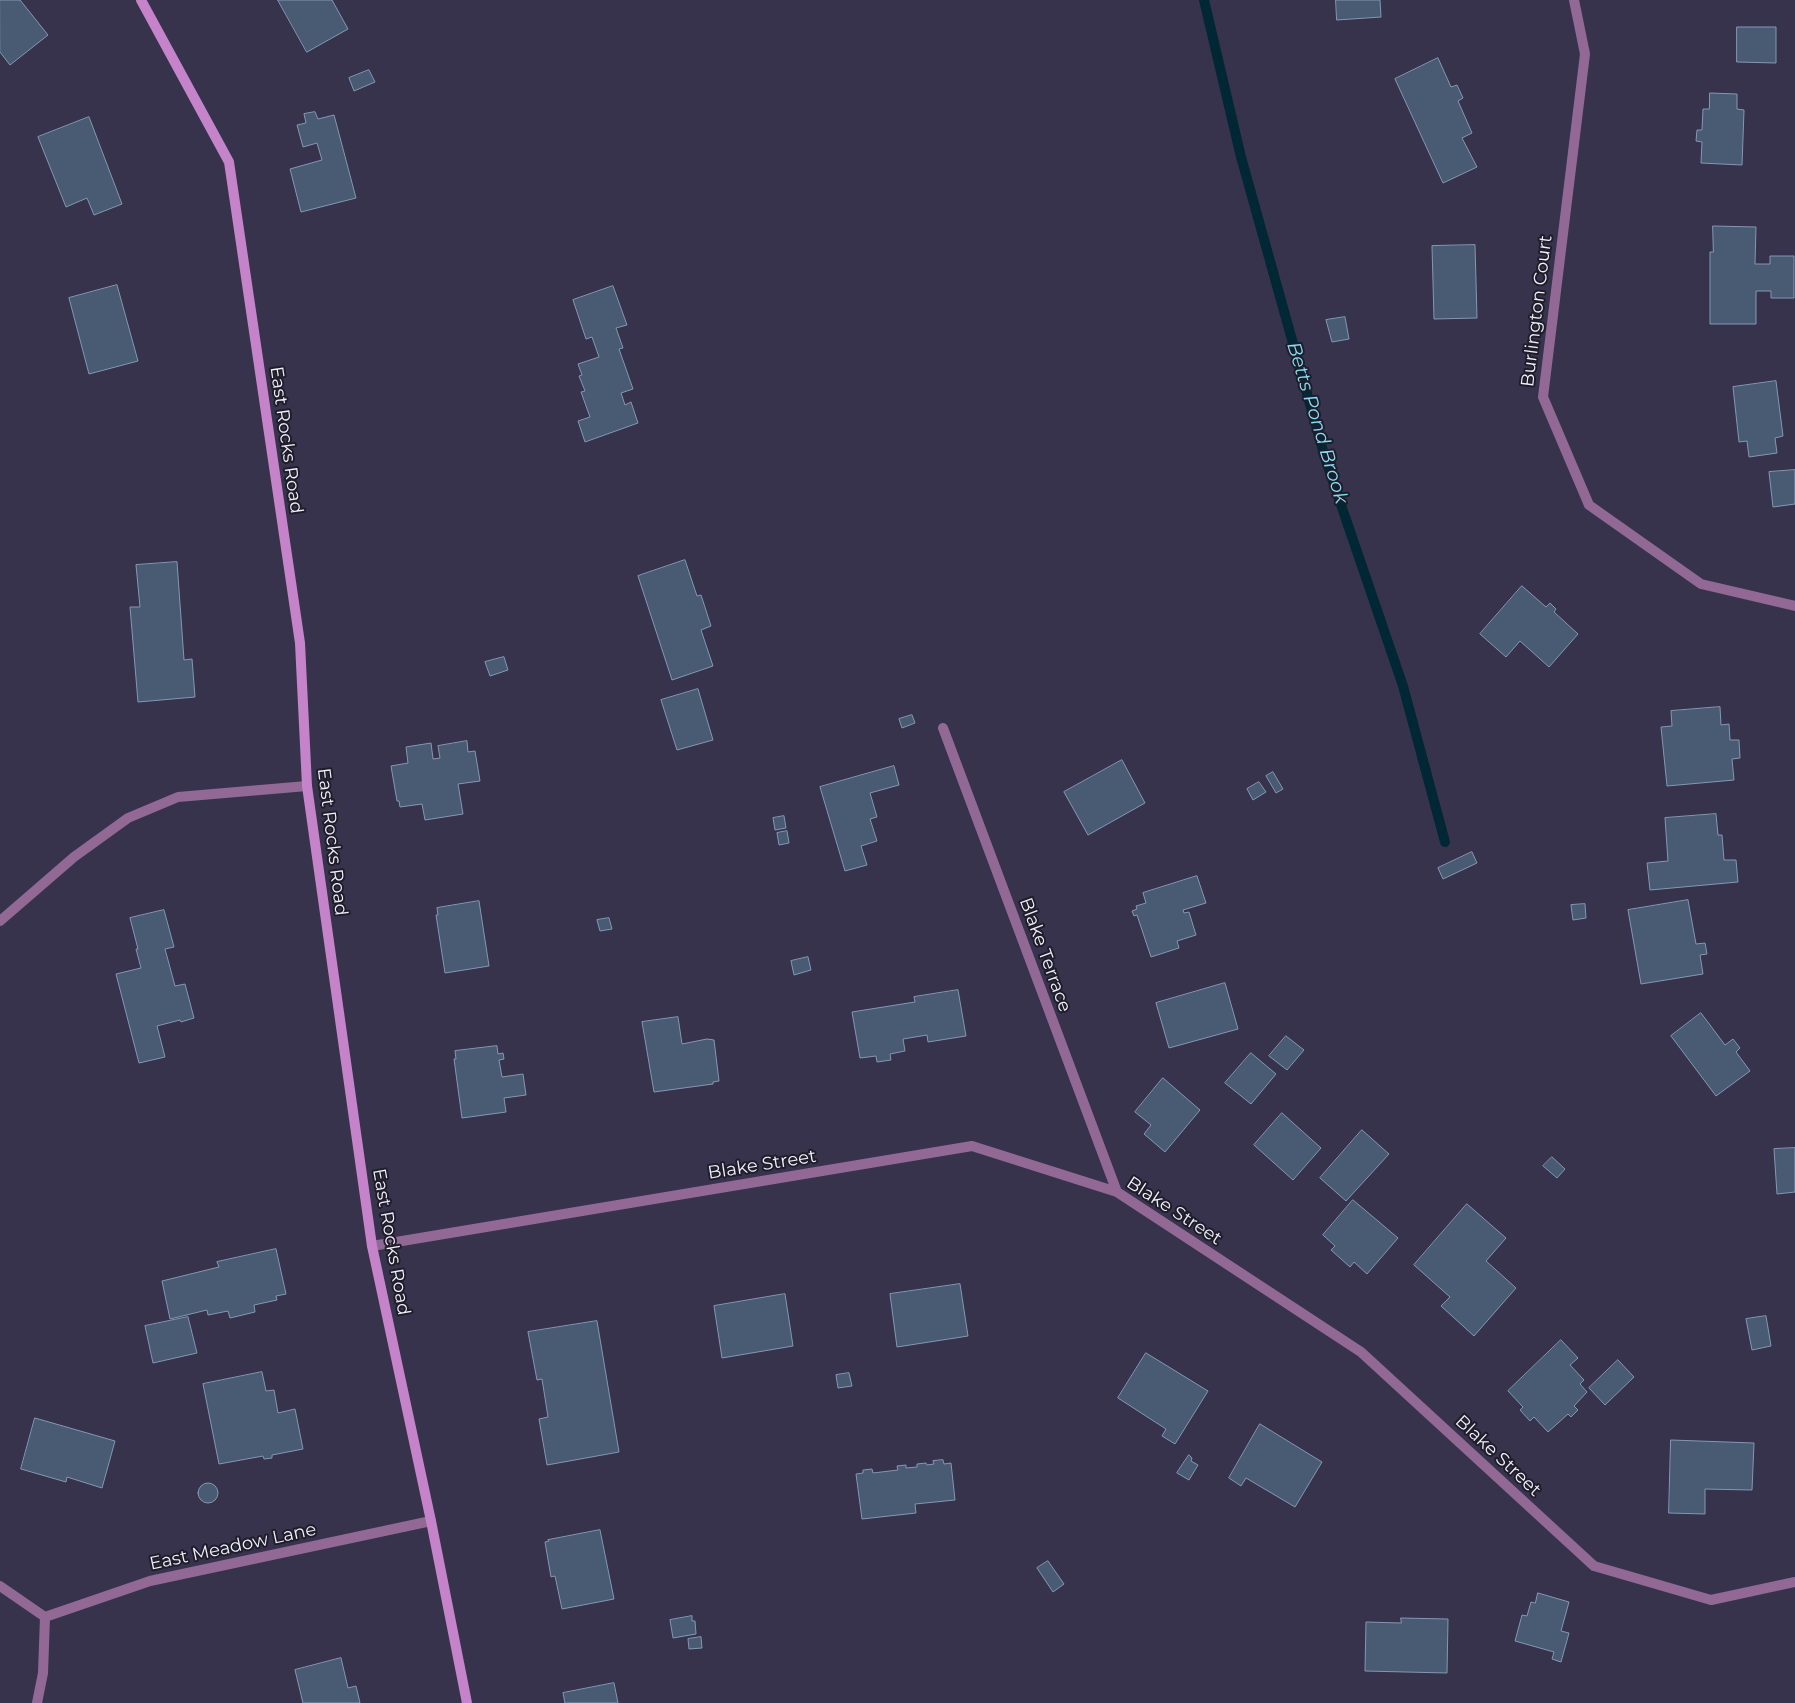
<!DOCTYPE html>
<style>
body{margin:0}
canvas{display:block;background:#37334d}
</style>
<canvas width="1795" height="1703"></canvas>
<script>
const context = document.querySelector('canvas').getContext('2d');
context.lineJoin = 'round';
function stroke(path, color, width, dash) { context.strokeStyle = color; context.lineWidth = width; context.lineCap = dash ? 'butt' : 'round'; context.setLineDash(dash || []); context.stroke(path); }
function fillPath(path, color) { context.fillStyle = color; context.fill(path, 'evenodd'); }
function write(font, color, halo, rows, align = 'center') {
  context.font = font + ' Montserrat,sans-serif'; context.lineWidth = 4; context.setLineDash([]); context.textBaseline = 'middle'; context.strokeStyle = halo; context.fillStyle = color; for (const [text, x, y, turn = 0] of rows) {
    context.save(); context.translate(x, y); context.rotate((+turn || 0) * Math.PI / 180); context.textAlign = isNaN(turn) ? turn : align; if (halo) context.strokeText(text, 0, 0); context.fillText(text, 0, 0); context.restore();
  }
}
stroke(new Path2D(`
 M1204,0l37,157 84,301 78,228 42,156`), '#002834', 10);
const building = new Path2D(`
 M0,0h20l28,35 -38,30 -10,-13z
 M278,0h54l16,29 -41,23z
 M1336,0h44l1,17 -44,3z
 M1737,27h39v36l-39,-1z
 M1438,58l13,29 6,-2 6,13 -5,3 14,32 -10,5 15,29 -34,16 -48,-104z
 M369,70l6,12 -21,9 -5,-13z
 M1710,93l27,1v15l7,1 -2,55 -41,-2 1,-21 -6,-1 1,-11h5l1,-21h6z
 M315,112l3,7 16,-4 22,83 -55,14 -11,-43 32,-9 -5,-17 -14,4 -6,-22 9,-2 -2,-9z
 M89,117l33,87 -28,11 -7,-17 -21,9 -28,-70z
 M1713,226l43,1 -1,37h15v-8h24v42h-23v-7h-15v33h-46v-72h3z
 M1475,245l2,73 -43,1 -2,-73z
 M117,285l21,76 -49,13 -20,-76z
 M613,286l14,39 -11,3 7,20 -4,1 14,40 -12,4 4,12 6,-3 7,21 -53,19 -7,-21 12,-4 -9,-25 4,-1 -6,-15 3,-1 -4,-11 21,-7 -7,-20 -6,2 -13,-39z
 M1345,317l4,22 -17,3 -6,-22z
 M1776,381l7,55 -8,2 2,15 -28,4 -2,-16 -8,1 -6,-55z
 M1795,470v34l-22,3 -4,-35z
 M685,560l12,36 4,-1 10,31 -10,4 12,36 -41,14 -34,-104z
 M177,562l7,98 8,-1 3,38 -57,5 -8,-95h10l-4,-42z
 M1522,586l24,21 4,-4 6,6 -2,3 24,22 -29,33 -29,-26 -14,16 -26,-23z
 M504,657l4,13 -18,6 -5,-14z
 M698,689l15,51 -36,10 -16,-50z
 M1720,707l1,18 8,-1 1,16h9l1,18 -8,1 2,21 -67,6 -6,-59 11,-1 -1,-15z
 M912,715l3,8 -13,5 -3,-9z
 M467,741l1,11 7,-1 5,30 -22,3 5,30 -38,6 -3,-16 -22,3 -1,-6h-2l-6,-35 17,-3 -2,-16 25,-4 2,16 7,-1 -2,-12z
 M1122,760l23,43 -57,32 -24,-43z
 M894,766l5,19 -29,8 7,24 -7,2 7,22 -16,5 6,19 -22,6 -25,-84z
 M1273,772l10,17 -7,4 -10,-17z
 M1259,782l7,10 -13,8 -6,-11z
 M1716,814l2,21h4l2,25h12l2,22 -88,8 -3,-27 21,-2 -3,-43z
 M784,816l2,12 -11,2 -2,-12z
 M787,831l2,12 -10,2 -2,-12z
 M1472,852l5,11 -34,16 -5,-11z
 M1197,876l9,27 -23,7 1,3 5,-1 7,23 -19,6 2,7 -28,9 -14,-42 -3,1 -2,-5 5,-2 -1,-3 10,-3 -3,-10z
 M1688,900l8,44 9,-1 2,11 -7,1 3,19 -62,10 -13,-74z
 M479,901l10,65 -44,7 -9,-58h2l-1,-7z
 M1585,904l1,14 -13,2 -2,-15z
 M164,910l10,37 -9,2 10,37 10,-2 9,34 -13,4 -1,-2 -23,6 8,31 -26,6 -23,-89 25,-6 -5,-19h2l-8,-31z
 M609,918l3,11 -12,2 -3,-11z
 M808,957l3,13 -17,5 -3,-14z
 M1225,983l13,46 -69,19 -13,-45z
 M958,990l8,46 -38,6 -1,-7 -24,4 2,12 -15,3 1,6 -14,2 -1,-6 -16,2 -8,-46 63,-10 -1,-5z
 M1701,1013l24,32 8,-6 7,9 -4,4 14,19 -34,25 -45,-60z
 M678,1017l4,27 25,-5 7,1 5,41 -6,1v2l-59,8 -12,-70z
 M1286,1036l18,14 -17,20 -18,-14z
 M497,1046l1,8 5,-1 1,6 -5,1 3,17 21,-3 3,21 -22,3 2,14 -44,6 -8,-59h2l-1,-8z
 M1251,1053l25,21 -25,30 -26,-21z
 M1163,1078l37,32 -35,42 -21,-18 7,-9 -16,-13z
 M1282,1113l39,35 -28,32 -39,-35z
 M1362,1130l27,24 -43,47 -26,-23z
 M1795,1148v44l-18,2 -3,-45z
 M1552,1157l13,12 -8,9 -14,-12z
 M1353,1200l45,38 -31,36 -13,-12 -4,5 -19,-17 4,-4 -12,-11z
 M1467,1204l39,34 -20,23 30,27 -42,48 -33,-30 9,-9 -36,-32z
 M276,1249l10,45 -10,2 1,4 -23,5 1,7 -25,6 -2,-7 -20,4 -1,-5 -37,9 -8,-38 57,-14 -2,-5z
 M960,1284l8,52 -71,11 -7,-53z
 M785,1294l8,52 -71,12 -8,-52z
 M1766,1316l5,30 -19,4 -6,-31z
 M188,1317l9,36 -44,10 -8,-37z
 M597,1321l22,131 -72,13 -8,-46 9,-2 -6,-38 -5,1 -9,-48z
 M1561,1340l17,18 -8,7 14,15 -4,4 7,8 -13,14 4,4 -7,7 -3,-3 -20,18 -14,-15 -4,4 -10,-11 3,-3 -15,-16z
 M1146,1353l62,38 -33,53 -13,-8 4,-7 -48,-31z
 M1618,1360l16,17 -29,28 -16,-17z
 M262,1372l4,19 8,-1 4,23 17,-4 8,40 -31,6v3l-8,1 -1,-3 -44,8 -16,-80z
 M849,1373l3,13 -14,2 -2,-13z
 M35,1418l80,23 -13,47 -35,-11 -1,5 -45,-13z
 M1260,1424l62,38 -27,45 -49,-29 -5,8 -12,-8z
 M1671,1440l83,3 -2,47 -47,-1v25l-36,-1z
 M1189,1455l3,3 -1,3 7,4 -9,15 -12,-7z
 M943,1460l1,4 7,-1 4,37 -40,4 1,9 -54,6 -6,-45 7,-1v-3l9,-1 1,4 25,-3 -1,-4 9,-1v3l11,-1v-3l9,-1 1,2 7,-1 -1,-3z
 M198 1493a10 10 0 1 1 20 0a10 10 0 1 1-20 0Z
 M600,1530l14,69 -52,10 -7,-33 -4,1 -6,-35 4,-1 -1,-1z
 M1048,1561l16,23 -11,8 -16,-24z
 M1538,1593l31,9 -8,29 8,2 -8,29 -9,-3 2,-7 -39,-11 7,-26 5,1 4,-14 4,1z
 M692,1616v5h3l1,13 -23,4 -3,-18z
 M1401,1618l47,1 -1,54 -82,-2 1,-49 35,1z
 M701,1637l1,11 -13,1 -1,-10z
 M341,1658l7,30 8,-2 4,17h-57l-8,-33z
 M614,1683l4,20h-53l-2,-10z`);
fillPath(building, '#495b73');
stroke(building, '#8497b2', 1);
stroke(new Path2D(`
 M1574,0l11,54 -42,343 46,108 112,79 94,22
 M943,728l174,464
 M0,921l74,-64 54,-39 50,-21 129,-11
 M372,1246l600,-100 145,46 244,160 233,214 117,34 84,-18
 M0,1586l45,31
 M45,1617l105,-36 281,-60
 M37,1703l6,-30 2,-56`), '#926995', 10);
stroke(new Path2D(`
 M141,0l88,162 71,481 7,143 65,460 59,275 36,182`), '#c583c9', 10);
write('18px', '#f0effc', '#1e1d29', [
 ["Burlington Court",1537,311,-83],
 ["East Rocks Road",286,440,82],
 ["East Rocks Road",332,842,83],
 ["Blake Terrace",1045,955,70],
 ["Blake Street",762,1165,-9],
 ["Blake Street",1174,1211,33],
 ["East Rocks Road",391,1242,80],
 ["Blake Street",1498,1456,43],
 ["East Meadow Lane",233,1547,-12]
]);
write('italic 19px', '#87dcf9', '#1e1d29', [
 ["Betts Pond Brook",1317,423,73]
]);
</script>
